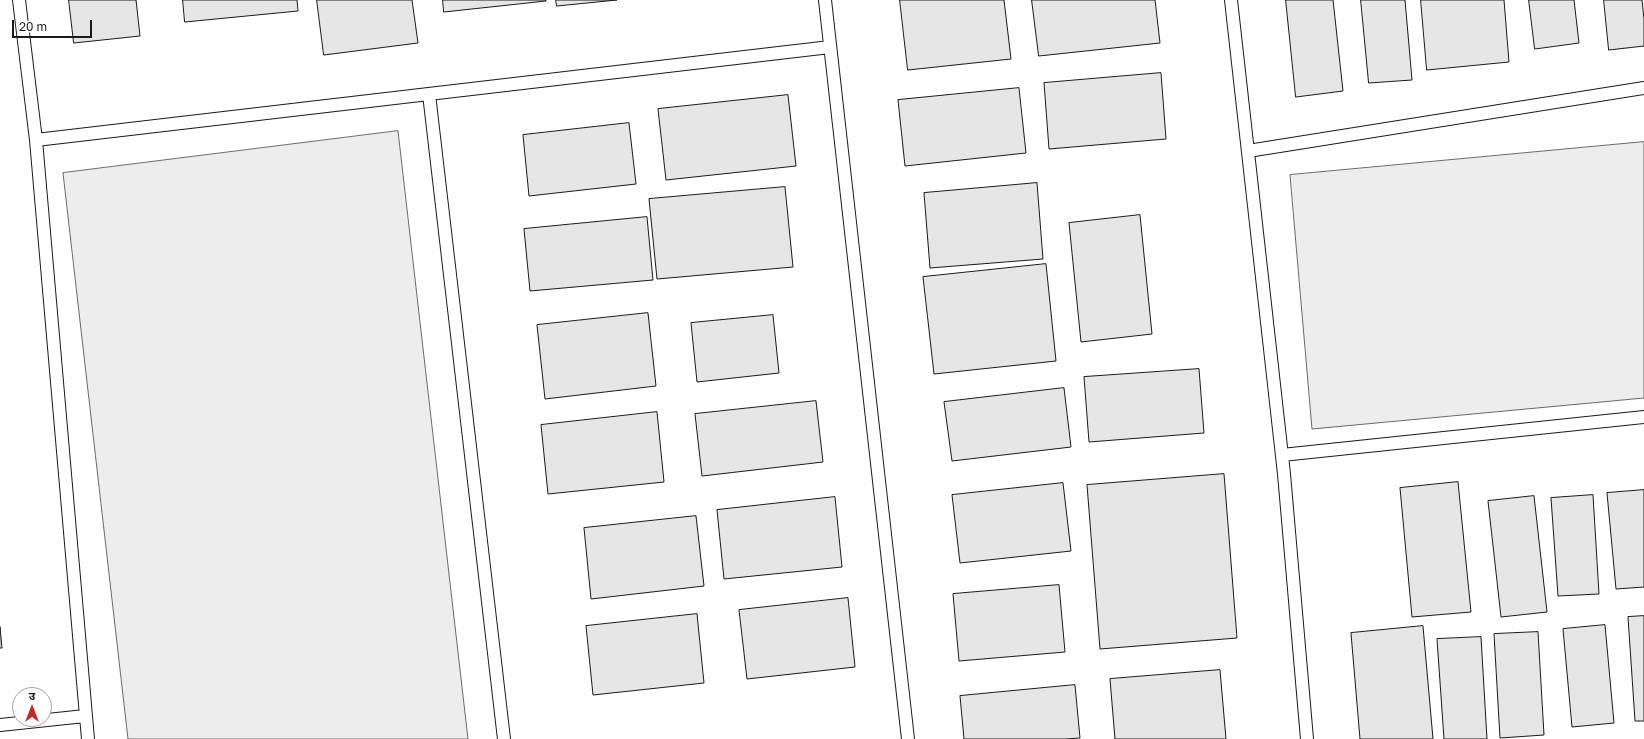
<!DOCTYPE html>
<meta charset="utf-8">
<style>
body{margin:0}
#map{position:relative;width:1644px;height:739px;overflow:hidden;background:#fff;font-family:"Golos Text","Noto Sans Devanagari",sans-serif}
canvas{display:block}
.north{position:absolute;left:12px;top:687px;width:40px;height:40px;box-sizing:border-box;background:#fff;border:1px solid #a3a3a3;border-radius:50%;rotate:0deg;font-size:11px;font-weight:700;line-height:16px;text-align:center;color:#1a1a1a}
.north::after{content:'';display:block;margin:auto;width:14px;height:18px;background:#c62828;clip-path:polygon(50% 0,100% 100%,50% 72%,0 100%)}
.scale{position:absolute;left:12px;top:20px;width:80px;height:18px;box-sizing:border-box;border:2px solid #1a1a1a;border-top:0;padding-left:5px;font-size:12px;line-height:14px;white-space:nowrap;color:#1a1a1a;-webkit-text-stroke:3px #fff;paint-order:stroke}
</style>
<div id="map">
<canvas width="1644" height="739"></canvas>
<div class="north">उ</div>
<div class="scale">20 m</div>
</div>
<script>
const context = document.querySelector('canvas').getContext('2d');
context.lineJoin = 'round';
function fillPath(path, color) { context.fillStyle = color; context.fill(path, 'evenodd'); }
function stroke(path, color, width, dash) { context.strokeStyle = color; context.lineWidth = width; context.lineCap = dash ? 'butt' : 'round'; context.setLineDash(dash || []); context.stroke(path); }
const built = new Path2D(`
 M398,131l70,608h-340l-65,-566z
 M1644,142v256l-332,31 -22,-254z`);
fillPath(built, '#ededed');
stroke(built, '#6a6a6a', 1);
const building = new Path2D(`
 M69,0h67l4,36 -66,7z
 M183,0h114l1,11 -113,11z
 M317,0h95l6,43 -94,12z
 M443,0h103v1l-102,11z
 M556,0h61l-60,6z
 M900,0h104l7,59 -103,11z
 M1032,0h123l5,43 -121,13z
 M1286,0h47l10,91 -47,6z
 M1361,0h44l7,80 -43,3z
 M1421,0h83l5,62 -82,8z
 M1529,0h45l5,43 -44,6z
 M1604,0h38l2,19v27l-35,4z
 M1161,73l5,66 -117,10 -5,-66z
 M1019,88l7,65 -121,13 -7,-66z
 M788,95l8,71 -130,14 -8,-71z
 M629,123l7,61 -107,12 -6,-61z
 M1037,183l6,76 -113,9 -6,-75z
 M785,187l8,80 -136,12 -8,-80z
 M1140,215l12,119 -71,8 -12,-119z
 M647,217l6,63 -123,11 -6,-62z
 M1046,264l10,97 -122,13 -11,-97z
 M648,313l8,73 -111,13 -8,-74z
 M773,315l6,58 -82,9 -6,-59z
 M1199,369l5,64 -115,9 -5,-65z
 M1064,388l7,59 -119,14 -8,-59z
 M816,401l7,61 -121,14 -7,-62z
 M657,412l7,70 -116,12 -7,-69z
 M1224,474l13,164 -137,11 -13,-164z
 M1458,482l13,130 -59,5 -12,-129z
 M1063,483l8,68 -111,12 -8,-68z
 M1644,490v97l-28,2 -9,-96z
 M1593,495l6,99 -41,2 -7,-98z
 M1534,496l13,116 -46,5 -13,-116z
 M835,497l7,70 -118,12 -7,-69z
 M696,516l8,70 -113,13 -7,-71z
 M1059,585l6,67 -106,9 -6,-67z
 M848,598l7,69 -108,12 -8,-69z
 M697,614l7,69 -111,12 -7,-69z
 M1644,616v105h-9l-7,-104z
 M1605,625l9,98 -42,4 -9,-98z
 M1423,626l10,113h-73l-9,-106z
 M0,627l2,21h-2z
 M1538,632l6,103 -44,3 -6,-104z
 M1481,637l6,102h-43l-7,-100z
 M1220,670l6,69h-111l-5,-60z
 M1075,685l5,53 -15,1h-101l-4,-43z`);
fillPath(building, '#e6e6e6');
stroke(building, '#1a1a1a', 1);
const service = new Path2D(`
 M19,0l17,140 52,599
 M825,0l83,739
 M1231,0l53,474 23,265
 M429,94l75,645
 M36,140l794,-93
 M1248,151l396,-63
 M1282,455l362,-38
 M0,725l85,-9`);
stroke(service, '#1a1a1a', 14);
stroke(service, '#fff', 12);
</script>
